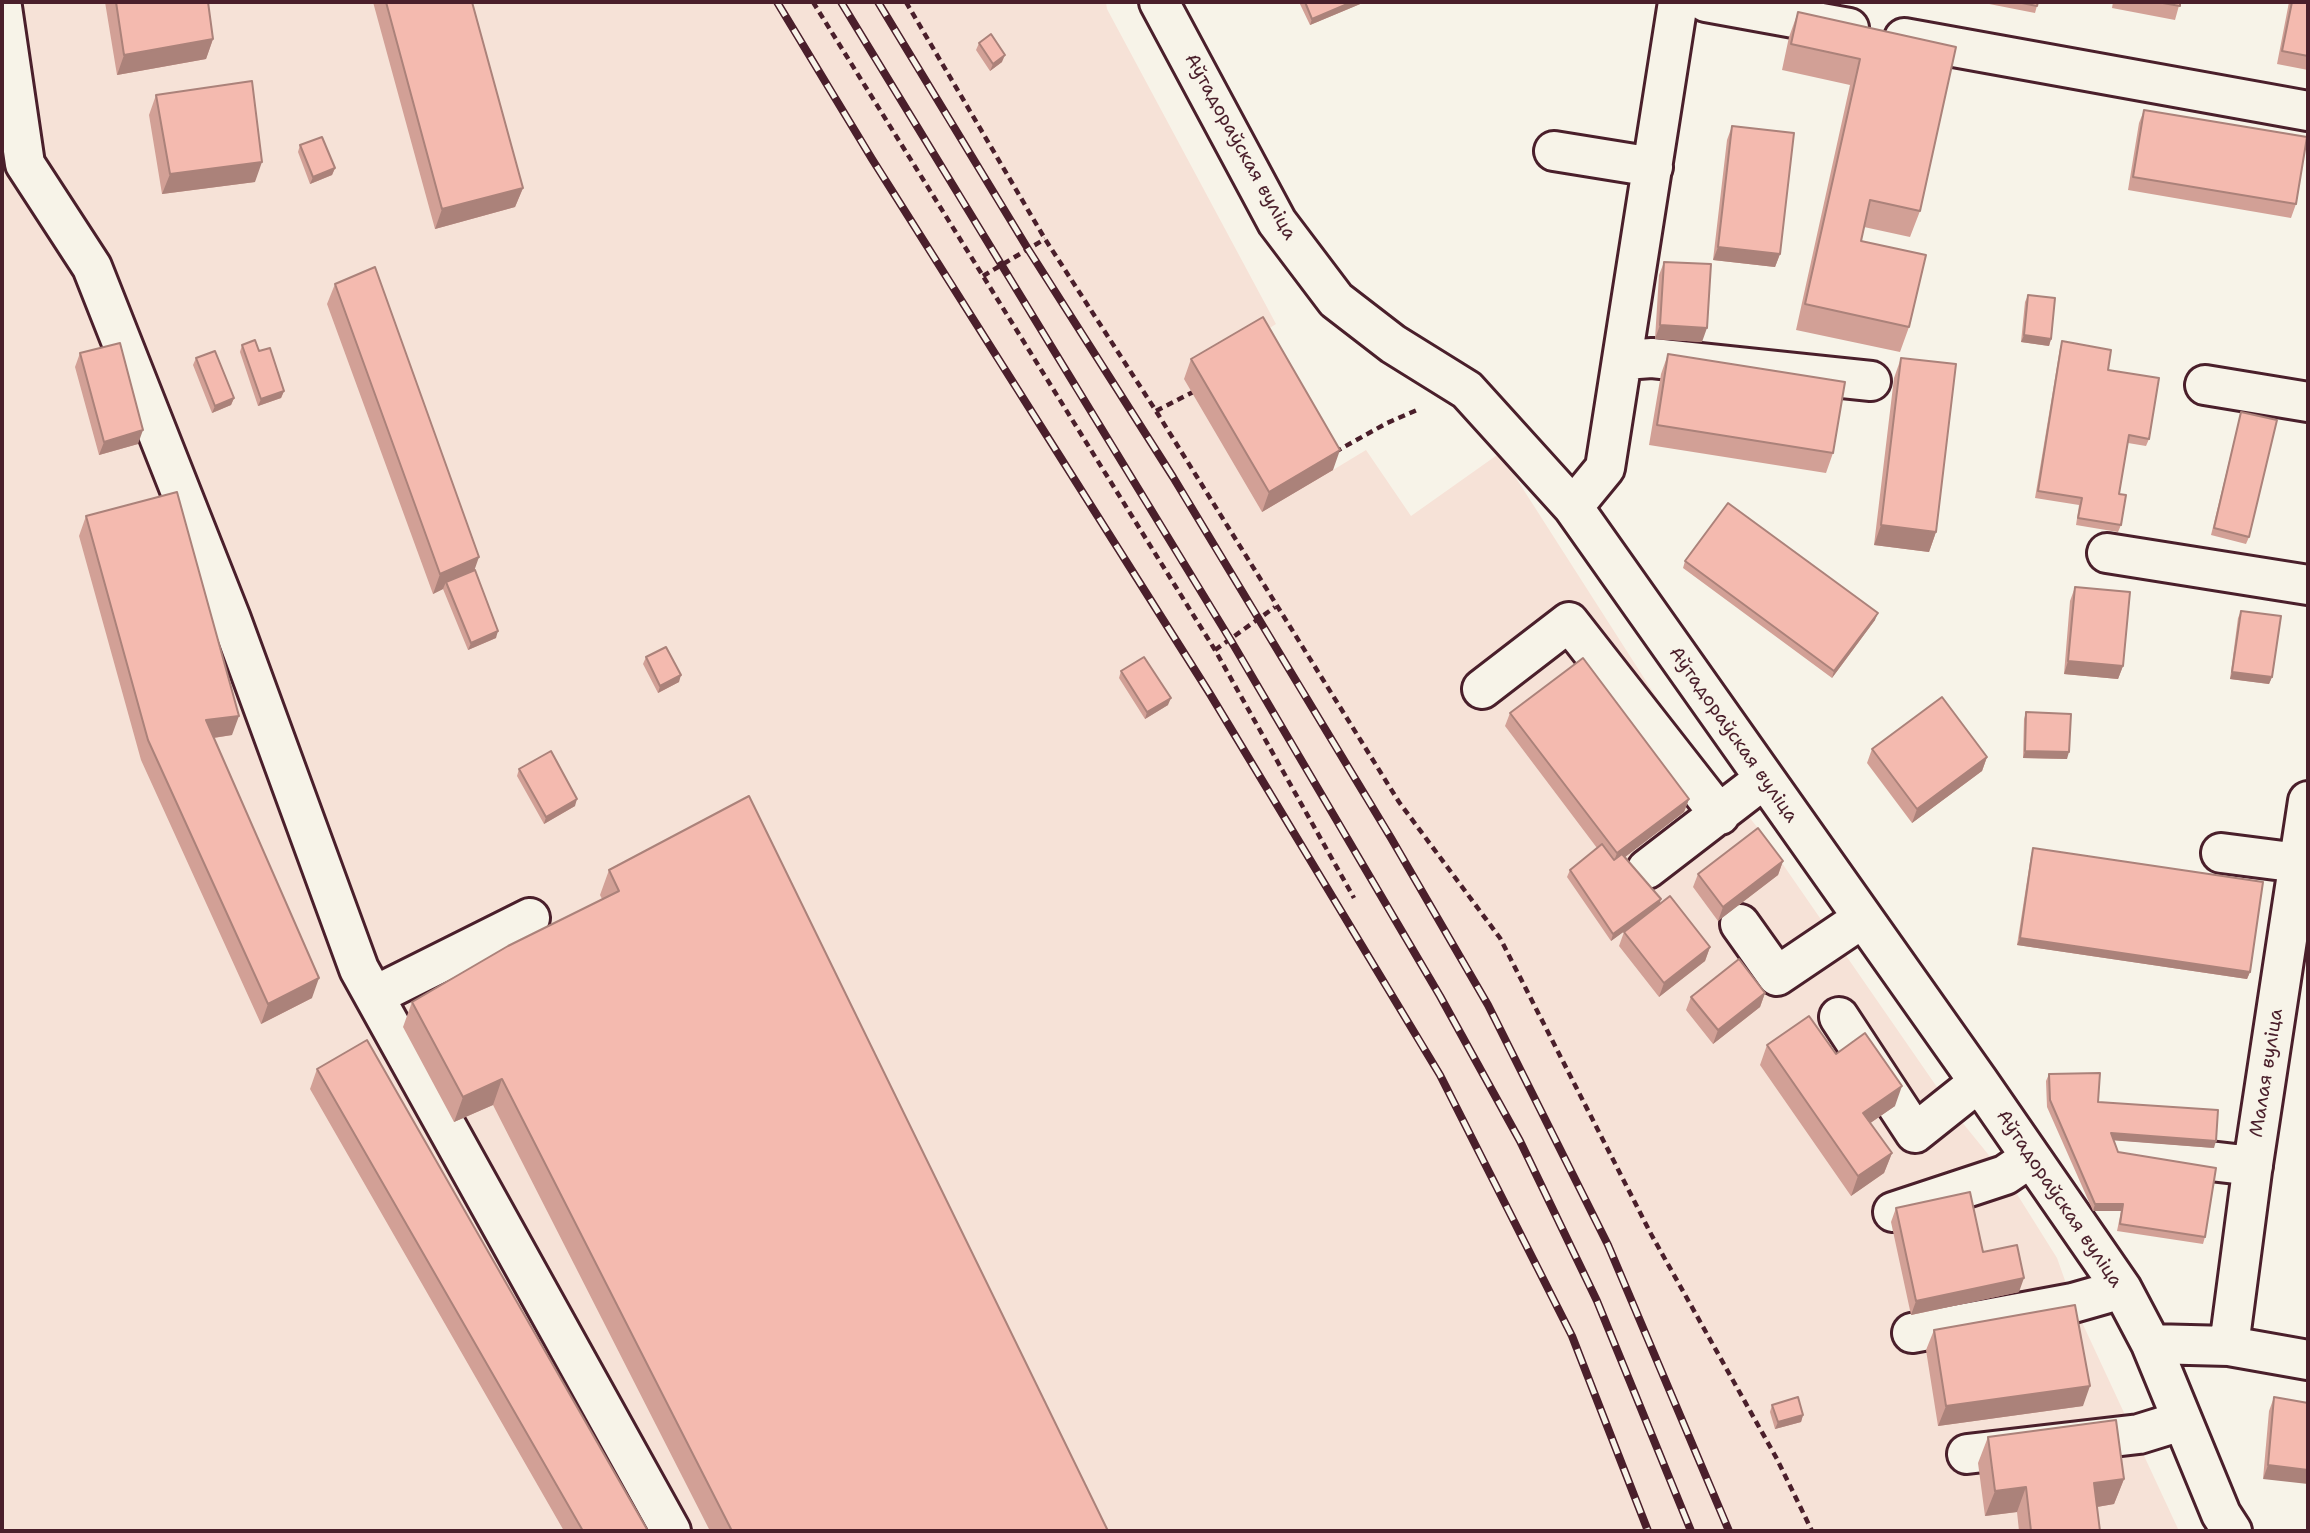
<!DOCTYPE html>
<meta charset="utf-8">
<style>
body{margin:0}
#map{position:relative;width:2310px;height:1533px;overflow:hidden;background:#f7f3e8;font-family:"Shantell Sans",sans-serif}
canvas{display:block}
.frame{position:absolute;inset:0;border:4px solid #4a1f2b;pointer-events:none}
</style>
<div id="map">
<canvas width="2310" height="1533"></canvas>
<div class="frame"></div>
</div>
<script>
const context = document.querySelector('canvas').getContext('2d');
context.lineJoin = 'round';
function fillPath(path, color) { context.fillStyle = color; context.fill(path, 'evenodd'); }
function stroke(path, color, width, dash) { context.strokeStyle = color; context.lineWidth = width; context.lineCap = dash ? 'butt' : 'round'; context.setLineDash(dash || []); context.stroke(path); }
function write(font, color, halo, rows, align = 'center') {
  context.font = font + ' "Shantell Sans",sans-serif'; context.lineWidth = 5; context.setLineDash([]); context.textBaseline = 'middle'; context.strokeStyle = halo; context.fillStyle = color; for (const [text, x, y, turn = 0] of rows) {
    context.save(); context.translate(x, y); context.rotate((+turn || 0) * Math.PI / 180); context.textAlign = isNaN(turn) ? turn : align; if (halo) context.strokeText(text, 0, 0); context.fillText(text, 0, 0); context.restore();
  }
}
fillPath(new Path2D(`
 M2,2h1104l1,7 169,315 -20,13 77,133 33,-20 45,66 89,-63 169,264 88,110 200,289 48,59 52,83 16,45 106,228h-2177z`), '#f6e2d7');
const minor = new Path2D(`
 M1159,2l118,220 59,78 57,44 74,46 106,117 406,575 143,207 29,55 70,170 11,17
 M1706,2l143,26
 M2,7l23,157 67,103 139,352 128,350 312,562
 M1904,38l404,73
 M1554,151l99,16
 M1624,360l28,-2 219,23
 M2205,385l103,17
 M1573,507l32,-39 73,-466
 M2107,553l201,32
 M1482,689l87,-67 151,193
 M2221,853l78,10
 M1647,869l117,-90
 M1740,924l37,52 86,-58
 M374,996l156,-78
 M1839,1017l76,116 64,-51
 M2123,1151l130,15
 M1893,1212l112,-37 25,-17
 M1912,1333l161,-30 49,-14
 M2151,1344l78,2 79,14
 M2229,1346l23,-175 56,-370
 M1967,1454l172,-20 42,-13`);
stroke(minor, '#4a1f2b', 44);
stroke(new Path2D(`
 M813,2l402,648 139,248
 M906,2l139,237 111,172 243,391 101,136 151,296 126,225 35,72
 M983,276l62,-37
 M1156,411l41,-21
 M1335,452l52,-29 30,-13
 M1215,650l60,-43`), '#4a1f2b', 4.5, [7, 5]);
stroke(minor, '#f7f3e8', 38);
const rail = new Path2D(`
 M777,2l95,157 338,535 230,381 132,261 76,195
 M841,2l389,637 210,357 80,145 77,160 94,230
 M878,2l150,247 145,228 218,361 97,167 120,240 121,286`);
stroke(rail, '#4a1f2b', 8);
stroke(rail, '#f7f3e8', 5, [16]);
fillPath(new Path2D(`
 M105,2h103l5,37 -7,20 -89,16z
 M373,2h99l51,186 -8,19 -80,22z
 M1299,2h66l-55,23z
 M1979,2h59l-3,11z
 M2113,2h67l-5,18 -63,-12z
 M2289,2h19v68l-31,-6z
 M1798,12l158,35 -36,164 -10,26 -46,-10 -3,14 48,86 -9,25 -104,-22 54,-245 -68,-15 7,-33z
 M979,43l23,19 -12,9 -14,-21z
 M156,95l99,87 -93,12 -13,-79z
 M2144,110l152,94 -5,14 -163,-28 11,-67z
 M1732,126l48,128 -5,13 -62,-7 14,-120z
 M300,145l35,23 -3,7 -22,9 -12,-32z
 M1664,262l38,80 -47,-3 4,-64z
 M335,284l140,286 21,68 -28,12 -25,-61 -10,5 -106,-290z
 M2028,295l23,44 -2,7 -28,-4 4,-40z
 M2062,341l46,29 41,69 -3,7 -18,-3 -9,51 2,31 -3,7 -42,-7 3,-20 -44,-7 25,-150z
 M242,345l17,6 25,40 -3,7 -23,8 -18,-54z
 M80,353l58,91 -39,11 -24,-88z
 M1668,354l165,99 -7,20 -177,-28 12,-71z
 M196,358l38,40 -3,7 -19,8 -19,-48z
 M1901,358l35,174 -7,20 -55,-7 20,-167z
 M1191,359l142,111 -71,42 -78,-133z
 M2241,412l8,125 -3,7 -35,-9z
 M86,516l146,219 -18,3 98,260 -51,26 -120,-264 -62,-224z
 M1685,561l190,59 -43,58 -149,-110z
 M2075,587l48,79 -5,13 -54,-5 6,-73z
 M2241,611l31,66 -3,7 -39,-5 8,-61z
 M646,657l33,25 -21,11 -15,-29z
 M1121,671l47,34 -23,14 -26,-41z
 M2026,712l41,47 -44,-1 1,-39z
 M1510,713l179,86 -5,13 -59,45 36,42 -2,5 51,43 -5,14 -46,36 -40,-51 5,-14 11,-9 -24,18 -44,-64 3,-7 27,-22 -92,-122z
 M1872,749l115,8 -5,14 -70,52 -45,-60z
 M519,769l56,37 -31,18 -27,-48z
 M2033,848l217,124 -3,7 -230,-34 14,-90z
 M1783,861l-5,14 -60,46 -25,-34 5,-13z
 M609,870l499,661h-398l-217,-426 -39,17 -51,-95 9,-25 190,-103 -2,-4z
 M1765,993l-5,14 -47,37 -27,-34 5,-13z
 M1767,1045l69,9 59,52 -25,17 22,30 -8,20 -33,23 -91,-131z
 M317,1069l331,462h-84l-254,-442z
 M2049,1074l49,28 116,46 -100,-8 4,12 87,85 -2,7 -86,-13 4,-20h-28l-46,-104 -1,-26z
 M1896,1208l87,44 36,40 -108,23 -20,-93z
 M1934,1330l149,76 -145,20 -12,-76z
 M2274,1397l34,6 -45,76 6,-68z
 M1772,1405l31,10 -2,7 -26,7 -5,-17z
 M1988,1437l136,42 -10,25 -17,3 3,24h-81l-2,-19 -32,4 -7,-53z`), '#d2a096');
fillPath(new Path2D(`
 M1352,2h13l-55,23 2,-6z
 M213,39l-7,20 -89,16 7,-20z
 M1005,55l-3,7 -12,9 3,-7z
 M262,162l-7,20 -93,12 8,-20z
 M335,168l-3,7 -22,9 3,-7z
 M523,188l-8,19 -80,22 7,-20z
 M1718,247l62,7 -5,13 -62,-7z
 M1660,325l47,3 -5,14 -47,-3z
 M2024,335l27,4 -2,7 -28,-4z
 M284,391l-3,7 -23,8 3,-7z
 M234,398l-3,7 -19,8 3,-7z
 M143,430l-5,14 -39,11 5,-13z
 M1340,450l-7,20 -71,42 7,-20z
 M1881,525l55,7 -7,20 -55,-7z
 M479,557l-7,20 -26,5 -3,7 -10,5 7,-20z
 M1878,613l-3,7 -43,58 2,-7z
 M498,631l-2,7 -28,12 3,-7z
 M2068,661l55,5 -5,13 -54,-5z
 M2232,672l40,5 -3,7 -39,-5z
 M681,675l-2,7 -21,11 2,-7z
 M1171,698l-3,7 -23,14 2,-7z
 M239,716l-7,19 -33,5 7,-20z
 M2025,751l44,1 -2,7 -44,-1z
 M1987,757l-5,14 -70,52 5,-14z
 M577,799l-2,7 -31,18 2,-7z
 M1689,799l-5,13 -72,55 5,-14z
 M1783,861l-5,14 -60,46 5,-14z
 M1661,899l-2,7 -48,35 2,-7z
 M2020,938l230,34 -3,7 -230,-34z
 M1710,947l-5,14 -46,36 5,-14z
 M319,978l-7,20 -51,26 7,-20z
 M1765,993l-5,14 -47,37 5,-14z
 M502,1079l-9,26 -39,17 9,-25z
 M1902,1086l-7,20 -39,27 7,-20z
 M2111,1133l105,8 -2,7 -105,-8z
 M1892,1153l-8,20 -33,23 7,-20z
 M2095,1204h28l-2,7h-28z
 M2024,1278l-5,14 -108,23 5,-14z
 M2090,1386l-7,20 -145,20 8,-20z
 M1803,1415l-2,7 -26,7 3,-7z
 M2268,1465l40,5v14l-45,-5z
 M2124,1479l-10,25 -29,5 9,-26z
 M2026,1487l-9,25 -32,4 10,-25z`), '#ab827a');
const building = new Path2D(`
 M116,2h92l5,37 -89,16z
 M386,2h86l51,186 -81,21z
 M1305,2h47l-40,17z
 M2017,2h21l-1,4z
 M2157,2h23v4z
 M2292,2h16v54l-26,-5z
 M1798,12l158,35 -36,164 -50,-11 -9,41 65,14 -17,72 -104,-23 55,-245 -69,-15z
 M991,34l14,21 -12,9 -14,-21z
 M252,81l10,81 -92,12 -14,-79z
 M2144,110l163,27 -11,67 -163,-27z
 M1732,126l62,7 -14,121 -62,-7z
 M322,137l13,31 -22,9 -13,-32z
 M1664,262l47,2 -4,64 -47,-3z
 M375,267l104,290 -39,17 -105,-290z
 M2028,295l27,3 -4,41 -27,-4z
 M1263,317l77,133 -71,42 -78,-133z
 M255,340l4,11 11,-3 14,43 -23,8 -19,-54z
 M2062,341l49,9 -3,20 51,8 -10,61 -20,-4 -10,59 7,1 -5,30 -43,-7 4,-20 -44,-7z
 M120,343l23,87 -39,12 -24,-89z
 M215,351l19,47 -19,8 -19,-48z
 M1668,354l177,28 -12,71 -176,-28z
 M1901,358l55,6 -20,168 -55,-7z
 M2241,412l36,8 -28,117 -35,-9z
 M177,492l62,224 -33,4 113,258 -51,26 -120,-264 -62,-224z
 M1728,503l150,110 -44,58 -149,-110z
 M475,570l23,61 -27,12 -25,-61z
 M2075,587l55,5 -7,74 -55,-5z
 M2241,611l40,5 -9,61 -40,-5z
 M666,647l15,28 -21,11 -14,-29z
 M1144,657l27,41 -24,14 -26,-41z
 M1583,658l106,141 -72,54 -107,-140z
 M1942,697l45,60 -70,52 -45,-60z
 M2026,712l45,2 -2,38 -44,-1z
 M551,751l26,48 -31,18 -27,-48z
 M749,796l359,735h-376l-230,-452 -39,18 -51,-95 96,-56 111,-55 -10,-21z
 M1758,828l25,33 -60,46 -25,-33z
 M1602,844l12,16 8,-6 39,45 -48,35 -43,-64z
 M2033,848l230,34 -13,90 -230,-34z
 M1670,896l40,51 -46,36 -40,-51z
 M1739,959l26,34 -47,37 -27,-33z
 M1809,1016l27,38 29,-21 37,53 -39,27 29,40 -34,23 -91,-131z
 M367,1040l281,491h-65l-266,-462z
 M2100,1073l-2,29 120,8 -2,31 -105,-8 7,19 98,16 -11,69 -85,-13 3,-20h-28l-45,-104 -1,-26z
 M1970,1192l13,60 34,-7 7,33 -108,23 -20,-93z
 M2075,1305l15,81 -144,20 -12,-76z
 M1798,1397l5,18 -25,7 -6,-17z
 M2274,1397l34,6v67l-40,-5z
 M2116,1420l8,59 -30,4 6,48h-69l-5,-44 -31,4 -7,-54z`);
fillPath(building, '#f4baaf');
stroke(building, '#ab827a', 2);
write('19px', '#4a1f2b', '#f7f3e8', [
 ["Аўтадораўская вуліца",1240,147,61],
 ["Аўтадораўская вуліца",1733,735,55],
 ["Малая вуліца",2267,1073,-81],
 ["Аўтадораўская вуліца",2059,1199,56]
]);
</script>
